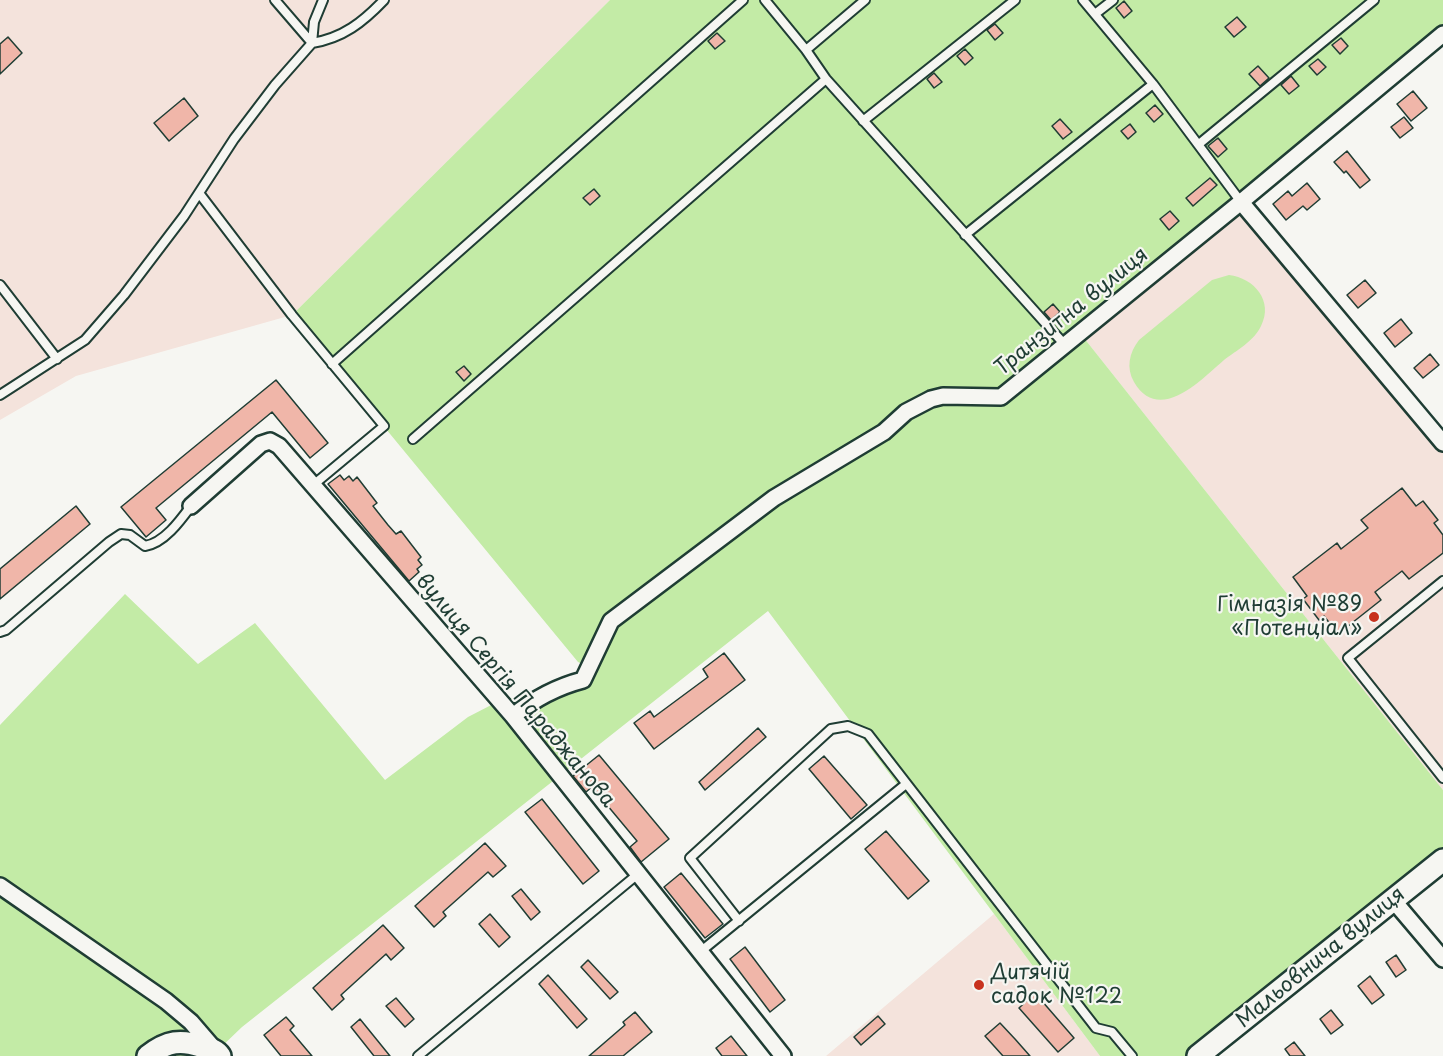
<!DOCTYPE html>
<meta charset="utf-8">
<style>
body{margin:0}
canvas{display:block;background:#f6f6f2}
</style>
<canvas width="1443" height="1056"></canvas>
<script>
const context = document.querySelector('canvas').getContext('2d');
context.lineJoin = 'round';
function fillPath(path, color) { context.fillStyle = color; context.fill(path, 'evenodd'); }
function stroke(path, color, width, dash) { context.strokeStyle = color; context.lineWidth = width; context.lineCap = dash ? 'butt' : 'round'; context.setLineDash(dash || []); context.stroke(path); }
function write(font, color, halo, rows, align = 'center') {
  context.font = font + ' "Playpen Sans",sans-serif'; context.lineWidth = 4.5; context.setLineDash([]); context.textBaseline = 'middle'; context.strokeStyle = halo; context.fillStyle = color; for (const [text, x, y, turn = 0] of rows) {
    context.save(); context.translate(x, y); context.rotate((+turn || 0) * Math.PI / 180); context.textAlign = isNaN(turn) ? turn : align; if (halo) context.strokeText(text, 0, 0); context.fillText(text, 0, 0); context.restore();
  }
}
fillPath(new Path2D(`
 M0,0h610l-318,315 -216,61 -76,44z
 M1241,202l202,241v347l-363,-457z
 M994,914l106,142h-274z`), '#f4e3dc');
fillPath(new Path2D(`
 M610,0h833v34l-363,299 363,457v70l-245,196h-98l-332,-445 -526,416 -25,24 3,5h-220v-331l125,-131 73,70 57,-41 130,157 83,-63 31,-16 65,-16 26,-17 -12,-6 -286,-347z
 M1229,275c25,3 45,26 32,51 -6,14 -25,25 -37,34 -22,19 -65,65 -90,22 -8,-14 -5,-29 5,-42l73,-60z`), '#c3eba6');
const building = new Path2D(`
 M1124,1l8,10 -8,7 -8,-10z
 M1237,17l9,10 -12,10 -9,-10z
 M995,24l8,9 -8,7 -8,-10z
 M717,33l8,8 -10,8 -7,-8z
 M8,37l14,16 -22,21v-30z
 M1341,38l7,8 -8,8 -8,-9z
 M965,49l8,9 -8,7 -8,-9z
 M1318,59l8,8 -9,8 -8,-9z
 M1258,66l11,12 -9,8 -11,-12z
 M934,73l8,9 -8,6 -7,-9z
 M1291,76l8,10 -10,8 -8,-9z
 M1413,91l14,17 -16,13 -14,-17z
 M184,98l14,18 -29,25 -15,-18z
 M1155,105l8,9 -9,8 -8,-9z
 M1404,117l9,11 -13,10 -9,-11z
 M1060,119l12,13 -9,7 -11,-13z
 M1130,124l6,8 -8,7 -7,-8z
 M1218,138l9,11 -9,8 -10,-11z
 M1347,151l23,29 -10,8 -14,-17 -2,2 -10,-11z
 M1210,178l7,7 -24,21 -7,-8z
 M1307,183l13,16 -13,11 -4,-4 -17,14 -13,-16 15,-13 4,5z
 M594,189l6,7 -10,9 -7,-7z
 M1170,211l9,10 -10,9 -9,-11z
 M1365,280l11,13 -18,15 -11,-13z
 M1053,304l7,8 -9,8 -7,-8z
 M1401,319l11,14 -17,14 -11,-14z
 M1430,354l9,11 -16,13 -9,-10z
 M464,366l7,8 -7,7 -8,-9z
 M276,380l52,63 -18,15 -38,-46 -116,96 10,12 -20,17 -25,-30z
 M340,475l4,5 5,-4 4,5 4,-4 20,26 -4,3 15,19 8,9 5,-3 20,26 -3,3 4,5 -5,4 2,3 -10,9 -81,-97z
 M1402,488l14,18 7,-5 15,19 -4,3 9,12v18l-34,26 -7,-8 -27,21 6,8 -43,34 -14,-18 -5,4 -16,-21 4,-3 -14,-19 44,-34 4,6 27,-21 -7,-8z
 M76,506l14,18 -90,75v-30z
 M724,653l21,27 -91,69 -20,-26 16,-12 4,6 54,-40 -5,-8z
 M758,728l8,9 -61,53 -6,-8z
 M599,755l70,84 -28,23 -11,-15 7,-6 -45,-54 -6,5 -13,-16z
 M824,756l43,49 -16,14 -42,-50z
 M542,799l57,72 -16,13 -58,-72z
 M886,831l43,50 -21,18 -43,-50z
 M485,843l21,23 -13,11 -5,-5 -45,40 3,4 -12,11 -19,-21z
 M681,873l42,51 -18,14 -41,-51z
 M521,889l19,23 -9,8 -19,-24z
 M490,914l20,23 -11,10 -20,-23z
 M383,925l21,23 -13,12 -5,-6 -45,41 3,4 -12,11 -19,-22z
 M745,947l40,53 -15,12 -40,-53z
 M1396,955l10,15 -10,7 -10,-15z
 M588,960l30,32 -8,7 -29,-32z
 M548,975l39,44 -10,9 -38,-44z
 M1370,976l14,19 -12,9 -14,-18z
 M1035,993l39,45 -16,14 -39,-44z
 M396,998l18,21 -9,8 -19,-21z
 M1331,1010l12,15 -12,9 -11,-15z
 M635,1012l17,20 -29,24h-34l36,-31 -2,-3z
 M878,1016l7,8 -24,21 -7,-8z
 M286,1017l8,9 -4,4 22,26h-31l-17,-21z
 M360,1019l30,37h-16l-23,-29z
 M1000,1023l15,16 15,17h-27l-18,-20z
 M731,1036l16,20h-25l-6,-8z
 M1294,1042l11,14h-15l-5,-7z`);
fillPath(building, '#f0b6a9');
stroke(building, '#1f3d34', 1.5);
const lane = new Path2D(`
 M275,0l37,43
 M765,0l41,50 20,29 239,266
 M1083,0l70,84 88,118
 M1095,14l18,-14
 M312,43l2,-21 9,-22
 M806,50l59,-50
 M863,121l152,-121
 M1199,144l175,-144
 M199,193l93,122 92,111 -72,60
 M965,235l188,-151
 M0,285l57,74
 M332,364l411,-364
 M0,395l85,-55 39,-45 60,-79 50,-77 41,-54 37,-42c31,-5 51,-21 72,-43
 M413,439l413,-360
 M1443,581l-95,77 95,120
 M0,632l6,-2 103,-88 12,-8 9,1 15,11c19,-3 35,-25 46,-40
 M739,921l-49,-63 141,-129 17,-3 20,8 228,294 16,4 20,24
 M700,952l206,-168
 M418,1056l220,-182`);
const street = new Path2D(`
 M1241,202l202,241
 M191,506l70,-62 9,-3 9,5 234,270 270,340
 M513,716c21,-17 43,-29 70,-36l28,-59 163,-123 110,-66 22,-20 25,-13 12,-3 58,1 240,-195 202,-168
 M0,886l166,115 25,21 25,29
 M1393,900l50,59`);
const secondary = new Path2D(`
 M148,1056c19,-15 33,-17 55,-9 7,2 13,3 17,9
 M1198,1056l245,-196`);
stroke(lane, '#1f3d34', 12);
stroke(street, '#1f3d34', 20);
stroke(secondary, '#1f3d34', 26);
stroke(lane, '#f6f6f2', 8);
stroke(street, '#f6f6f2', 15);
stroke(secondary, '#f6f6f2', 21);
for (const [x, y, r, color] of [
 [1374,617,6,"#c8321e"],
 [979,985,6,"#c8321e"]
]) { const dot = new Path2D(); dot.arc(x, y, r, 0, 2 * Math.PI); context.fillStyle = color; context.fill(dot); stroke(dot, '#f6f6f2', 2); }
write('21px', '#1f3d34', '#f6f6f2', [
 ["Транзитна вулиця",1072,312,-39],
 ["вулиця Сергія Параджанова",515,691,50],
 ["Мальовнича вулиця",1321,958,-39]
]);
write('21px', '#1f3d34', '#f6f6f2', [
 ["Гімназія №89",1362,605],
 ["«Потенціал»",1362,629],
 ["Дитячій",991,973,"left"],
 ["садок №122",991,997,"left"]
], 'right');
</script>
